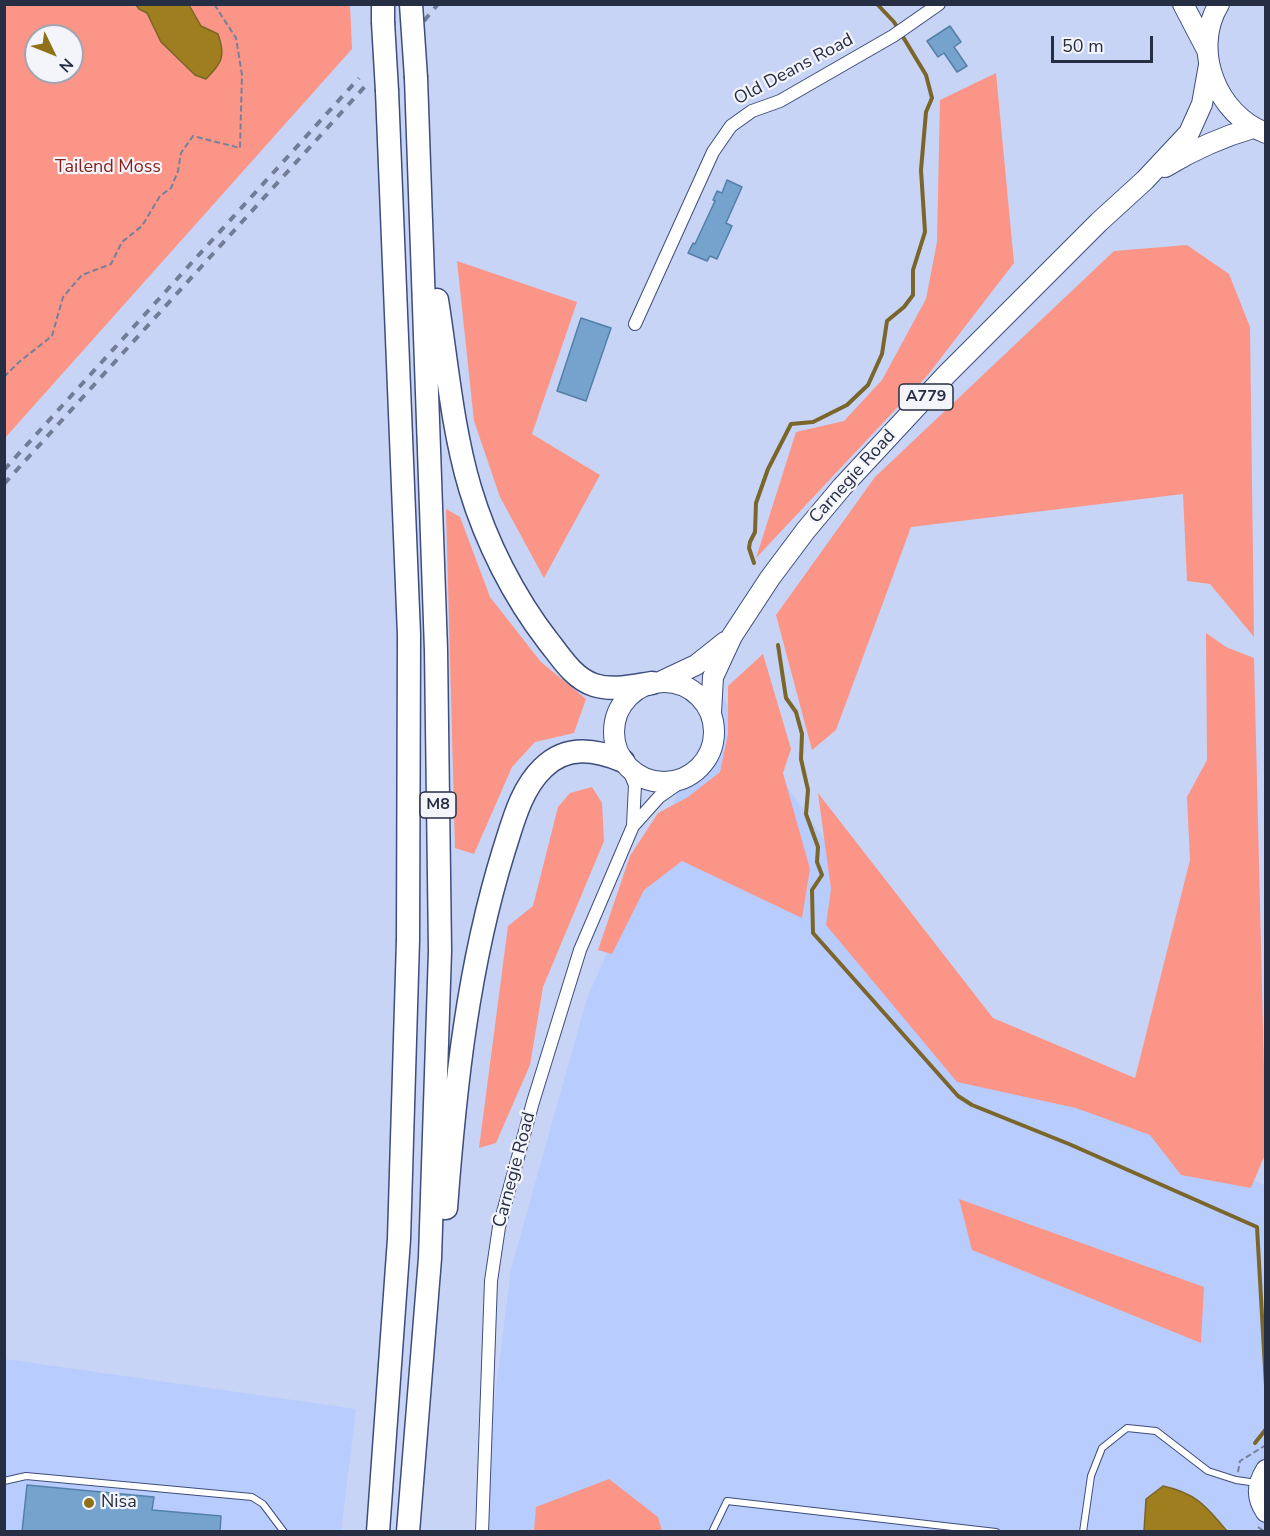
<!DOCTYPE html>
<style>
body{margin:0}
#map{position:relative;width:1270px;height:1536px;overflow:hidden;background:#c7d4f5;font-family:"Nunito Sans",sans-serif}
canvas{display:block}
.frame{position:absolute;inset:0;border:6px solid #262e44;pointer-events:none}
.north{position:absolute;left:24px;top:24px;width:60px;height:60px;box-sizing:border-box;background:#f3f5fb;border:2px solid #a1a5b2;border-radius:50%;rotate:133deg;font-size:16px;font-weight:700;line-height:24px;text-align:center;color:#262e44}
.north::after{content:'';display:block;margin:auto;width:21px;height:27px;background:#8f7116;clip-path:polygon(50% 0,100% 100%,50% 72%,0 100%)}
.scale{position:absolute;left:1051px;top:36px;width:102px;height:27px;box-sizing:border-box;border:3px solid #262e44;border-top:0;padding-left:8px;font-size:18px;line-height:21px;white-space:nowrap;color:#262e44;-webkit-text-stroke:4px #f3f5fb;paint-order:stroke}
</style>
<div id="map">
<canvas width="1270" height="1536"></canvas>
<div class="frame"></div>
<div class="north">N</div>
<div class="scale">50 m</div>
</div>
<script>
const context = document.querySelector('canvas').getContext('2d');
context.lineJoin = 'round';
function fillPath(path, color) { context.fillStyle = color; context.fill(path, 'evenodd'); }
function stroke(path, color, width, dash) { context.strokeStyle = color; context.lineWidth = width; context.lineCap = dash ? 'butt' : 'round'; context.setLineDash(dash || []); context.stroke(path); }
function write(font, color, halo, rows, align = 'center') {
  context.font = font + ' "Nunito Sans",sans-serif'; context.lineWidth = 4.5; context.setLineDash([]); context.textBaseline = 'middle'; context.strokeStyle = halo; context.fillStyle = color; for (const [text, x, y, turn = 0] of rows) {
    context.save(); context.translate(x, y); context.rotate((+turn || 0) * Math.PI / 180); context.textAlign = isNaN(turn) ? turn : align; if (halo) context.strokeText(text, 0, 0); context.fillText(text, 0, 0); context.restore();
  }
}
fillPath(new Path2D(`
 M721,695l225,314 319,177v345l-787,1 33,-263 76,-271z
 M5,1359l351,50 -15,122 -336,1z`), '#b9ccfe');
fillPath(new Path2D(`
 M5,5h345l2,44 -347,389zM36,36h36v36h-36z
 M996,73l18,190 -87,113 -171,182 40,-126 48,-11 38,-41 44,-81 11,-57 3,-142z
 M1187,245l42,29 21,53 4,310 -44,-53 -23,-3 -4,-87 -272,33 -75,203 -24,20 -36,-135 99,-138 239,-226z
 M457,261l120,41 -45,132 68,41 -56,103 -44,-81 -26,-76z
 M446,509l14,8 30,80 51,65 45,37 -12,34 -39,9 -23,25 -38,87 -19,-6z
 M1206,633l20,14 28,11 12,494 -15,36 -70,-13 -31,-40 -74,-27 -119,-26 -131,-157 5,-36 -13,-96 175,225 142,60 55,-218 -3,-63 20,-37z
 M763,654l28,95 -8,24 27,96 -8,49 -120,-57 -38,29 -32,64 -14,-4 32,-94 28,-43 30,-16 32,-25 8,-38v-48z
 M592,787l10,16 2,38 -61,146 -13,78 -34,78 -17,5 29,-222 25,-20 25,-99 12,-14z
 M959,1199l245,88 -3,56 -229,-93z
 M609,1479l49,38 4,14h-128l2,-24z`), '#fb9587');
const water = new Path2D(`
 M136,5h53l12,21 17,8c8,22 4,29 -12,45l-11,-4 -34,-33 -14,-29 -8,-4z
 M1163,1486c33,7 43,20 64,45h-83l2,-32z`);
fillPath(water, '#9e7e1f');
stroke(water, '#7a662a', 1.5);
stroke(new Path2D(`
 M754,563l-5,-15 1,-6 5,-10 1,-29 12,-34 23,-45 22,-2 34,-17 21,-20 14,-31 5,-33 17,-14 9,-12v-25l12,-38 -4,-62 5,-58 6,-14 -6,-23 -32,-53 -17,-18
 M778,645l8,53 10,14 6,22 -1,25 7,31 -2,24 12,33 -1,15 5,13 -10,15 1,43 145,163 14,9 97,39 188,83 9,159
 M1255,1443l11,-14`), '#7a662a', 4);
const building = new Path2D(`
 M950,26l11,16 -7,5 13,19 -10,6 -13,-19 -6,4 -11,-16z
 M727,180l15,7 -16,36 6,3 -15,33 -7,-3 -3,5 -19,-8 5,-10 2,1 20,-43 -2,-1 4,-9 5,2z
 M581,318l30,10 -25,73 -29,-10z
 M27,1485l127,12 -2,13 69,6 -1,16h-198z`);
fillPath(building, '#76a3ce');
stroke(building, '#537fa8', 1.5);
const service = new Path2D(`
 M4,1481l22,-5 226,21 11,7 21,28
 M712,1532l15,-31 269,31
 M1083,1532l8,-56 11,-28 25,-20 29,3 52,40 28,9 21,3`);
const minor = new Path2D(`
 M635,324l78,-172 18,-26 21,-15 28,-10 113,-65 46,-32
 M627,766l8,19 -2,40
 M482,1532l9,-251 8,-54 34,-125 47,-152 53,-124 26,-29 33,-23`);
const primary = new Path2D(`
 M1183,4l24,46
 M1219,4c-28,46 -2,111 47,129
 M1165,167c28,-17 56,-30 88,-39
 M662,681l34,-16 29,-23
 M614 732a50 50 0 1 1 100 0a50 50 0 1 1-100 0Z
 M711,713l2,-36 19,-41 38,-58 36,-48 36,-43 105,-113 152,-152 46,-42 44,-47 13,-29 7,-39
 M1266,1470c-9,15 -10,27 0,42`);
const motorway = new Path2D(`
 M383,4v18
 M437,300c10,63 15,127 33,188 16,54 44,109 78,153 13,16 25,37 46,44 19,6 38,1 58,-2
 M446,1208c9,-121 22,-242 58,-358 9,-28 17,-61 39,-82 23,-23 52,-19 80,-7
 M378,1532l21,-293 9,-299 1,-305 -22,-544
 M408,1532l22,-274 10,-307 -4,-301 -20,-572`);
stroke(service, '#3d4d7c', 8);
stroke(minor, '#3d4d7c', 14);
stroke(primary, '#3d4d7c', 22);
stroke(motorway, '#3d4d7c', 25);
stroke(new Path2D(`
 M4,377l15,-15 33,-26 11,-39 19,-22 29,-11 11,-22 20,-16 18,-30 11,-8 7,-17 3,-18 12,-17 47,12 2,-73 -6,-37 -22,-34
 M1238,1472l2,-11 26,-16
 M1258,1527l7,5`), '#75809b', 2, [6, 3]);
stroke(service, '#fff', 6);
stroke(minor, '#fff', 12);
stroke(primary, '#fff', 20);
stroke(motorway, '#fff', 22);
stroke(new Path2D(`
 M424,21l14,-17
 M4,470l355,-392
 M4,484l365,-402`), '#727c97', 4, [8, 8]);
const motorwayBridge = new Path2D(`
 M411,4l5,74
 M383,22l4,69`);
stroke(motorwayBridge, '#3d4d7c', 25, []);
stroke(motorwayBridge, '#fff', 22);
for (const [x, y, r, color] of [
 [89,1503,6,"#8f7116"]
]) { const dot = new Path2D(); dot.arc(x, y, r, 0, 2 * Math.PI); context.fillStyle = color; context.fill(dot); stroke(dot, '#f3f5fb', 2); }
for (const [x, y, w] of [
 [926,397,54],
 [438,805,36]
]) { const box = new Path2D(); box.roundRect(x - w / 2, y - 13, w, 26, 4.5); context.fillStyle = '#f3f5fb'; context.fill(box); stroke(box, '#262e44', 1.5); }
write('bold 16px', '#262e44', null, [
 ["A779",926,397],
 ["M8",438,805]
]);
write('18px', '#262e44', '#f3f5fb', [
 ["Old Deans Road",794,70,-28],
 ["Carnegie Road",853,477,-48],
 ["Carnegie Road",515,1170,-75]
]);
write('18px', '#86211a', '#f3f5fb', [
 ["Tailend Moss",108,168]
]);
write('18px', '#262e44', '#f3f5fb', [
 ["Nisa",101,1503]
], 'left');
</script>
